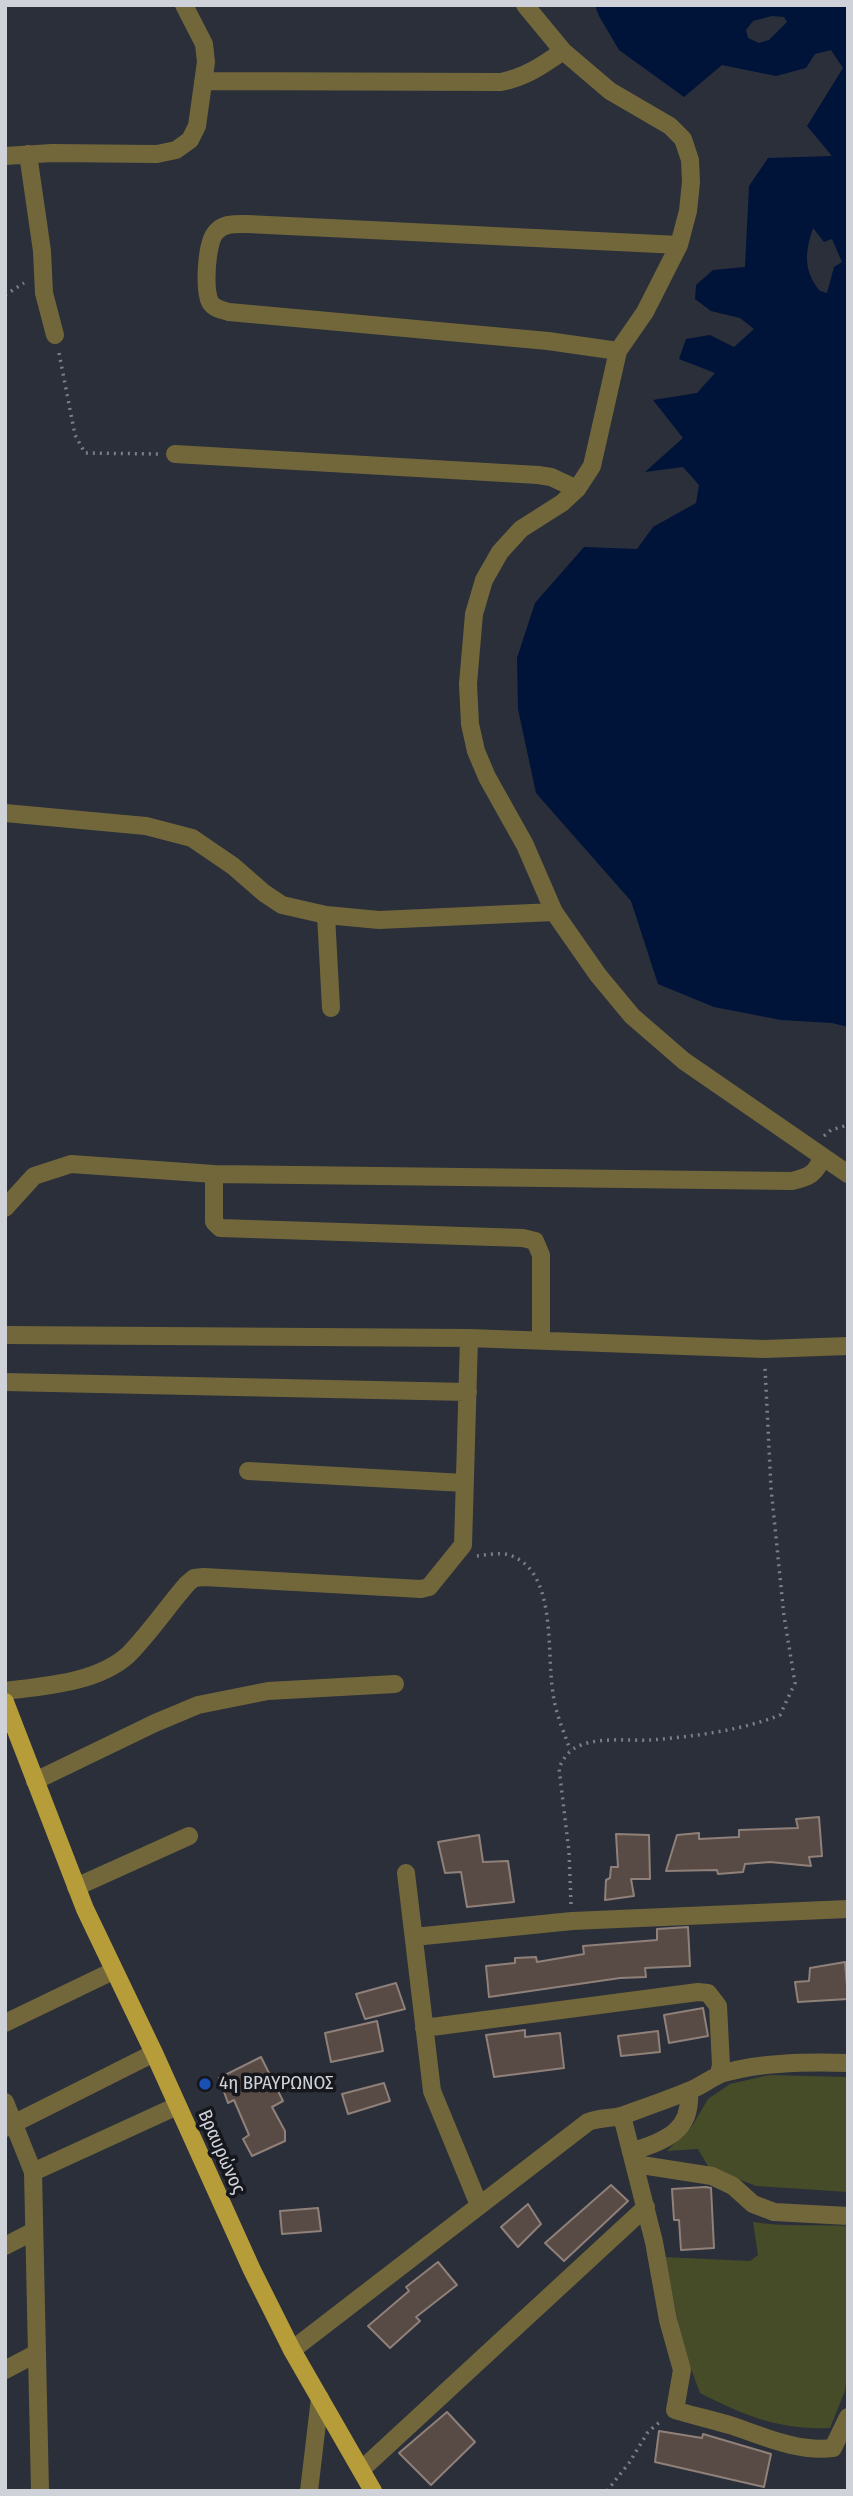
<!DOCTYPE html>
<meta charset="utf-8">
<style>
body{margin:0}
#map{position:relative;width:853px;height:2496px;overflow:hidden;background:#2a2f3a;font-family:"Fira Sans Condensed",sans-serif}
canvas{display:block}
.frame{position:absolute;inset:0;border:7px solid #cfd2d9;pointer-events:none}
</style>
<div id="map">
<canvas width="853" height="2496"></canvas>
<div class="frame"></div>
</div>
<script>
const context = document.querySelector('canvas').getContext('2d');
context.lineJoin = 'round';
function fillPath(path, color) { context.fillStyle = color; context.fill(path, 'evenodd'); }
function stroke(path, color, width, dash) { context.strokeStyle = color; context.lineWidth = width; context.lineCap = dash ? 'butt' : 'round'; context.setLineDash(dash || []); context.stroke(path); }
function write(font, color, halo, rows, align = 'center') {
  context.font = font + ' "Fira Sans Condensed",sans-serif'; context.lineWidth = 7; context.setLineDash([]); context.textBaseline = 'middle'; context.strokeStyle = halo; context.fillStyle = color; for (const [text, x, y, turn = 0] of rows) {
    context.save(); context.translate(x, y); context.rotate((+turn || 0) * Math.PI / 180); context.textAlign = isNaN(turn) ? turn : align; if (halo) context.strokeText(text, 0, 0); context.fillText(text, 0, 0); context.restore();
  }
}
fillPath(new Path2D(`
 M769,2075l79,2v115l-92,-6 -47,-18 -11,-19 -31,2 25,-25 16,-27 22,-15z
 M753,2222c31,5 63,2 95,4v139l-3,26 -15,37c-51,2 -85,-12 -130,-35l-17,-46 -18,-90 85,4 8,-6z`), '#464b28');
fillPath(new Path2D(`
 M595,5h253v1022l-16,-4 -51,-3 -67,-13 -56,-23 -27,-83 -95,-108 -18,-84 -1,-51 18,-55 49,-56 53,2 16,-22 43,-24 3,-18 -16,-18 -38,5 38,-34 -30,-38 44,-7 18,-20 -36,-14 7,-20 24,-4 24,12 20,-18 -14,-11 -29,-7 -16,-12 1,-14 17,-15 32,-3 4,-81 19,-28 64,-2 -25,-30 36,-58 -12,-18 -16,4 -9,14 -30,8 -54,-11 -38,32 -65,-47 -20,-34zM772,16l12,1 3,5 -18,18 -10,3 -11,-5 -2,-8 7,-9zM813,228l11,14 8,-3 10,23 -8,5 -7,26 -7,-2c-17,-20 -15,-39 -7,-63z`), '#001339');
const building = new Path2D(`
 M819,1817l3,39 -13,1 2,9 -41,-4 -25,2 -2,8 -25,2 -1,-4 -51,1 11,-36 22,-2v6l40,-2v-7l59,-2 -2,-9z
 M616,1834l33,1 1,44h-19l3,17 -29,4 1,-20 4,-2 1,-11h7z
 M479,1835l4,27 25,-1 6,41 -47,5 -6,-35 -16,1 -7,-31z
 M688,1927l2,39 -45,2 1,9 -26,1 -131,19 -3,-31 29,-3v-5l21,-1 1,5 47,-8 -1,-8 74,-6v-11z
 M845,1962l3,37 -50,3 -3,-20 14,-1 1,-13z
 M396,1983l9,26 -40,10 -9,-25z
 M703,2008l5,28 -39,7 -5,-28z
 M377,2021l6,30 -52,11 -6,-29z
 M525,2030v7l35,-4 4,35 -70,9 -8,-42z
 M658,2031l2,21 -39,4 -3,-20z
 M261,2057l22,44 -11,6 13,24v10l-33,15 -9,-17 6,-4 -15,-35 -6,3 -9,-25z
 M384,2083l6,18 -42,13 -6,-20z
 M611,2185l17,16 -64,60 -19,-18z
 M706,2187l5,1 3,60 -33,2 -2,-30h-5l-2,-31z
 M528,2204l13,20 -23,23 -17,-20z
 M318,2208l3,23 -39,3 -2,-23z
 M438,2262l19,23 -41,32 4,4 -30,27 -22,-22 41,-35 -3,-4z
 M447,2412l28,30 -44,43 -32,-32z
 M659,2431l43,7 1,-4 68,20 -7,33 -109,-25z`);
fillPath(building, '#584a44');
stroke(building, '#8f8079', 2);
stroke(new Path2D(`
 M5,295l19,-12
 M59,353l16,82 10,18 74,1
 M824,1136l7,-6 17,-5
 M477,1556c9,-1 23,-4 32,-1 49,15 37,98 44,138 2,19 11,39 17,57
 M571,1904l-2,-52 -10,-84c5,-11 11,-19 22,-23 21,-8 48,-4 71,-5 42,-4 88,-9 128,-25l15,-32 -11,-67 -13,-128 -6,-120
 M607,2491l22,-28 19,-31 13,-11`), '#7a7f88', 3.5, [2, 5]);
stroke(new Path2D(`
 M525,5l38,46 47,40 60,35 13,13 7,21 1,22 -3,29 -9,34 -34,67 -27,39 -26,115 -15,23 -15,14 -41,26 -21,23 -16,28 -10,34 -6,70 2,40 6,27 11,26 38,68 29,67 44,63 34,41 52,45 164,113
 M203,81l298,1c25,-5 42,-17 62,-31
 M28,154l14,97 2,42 11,42
 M5,156l47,-3 105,1 19,-4 14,-10 7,-14 9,-64 -2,-18 -20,-39
 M618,351l-70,-10 -319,-29c-7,-2 -15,-3 -19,-10 -6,-13 -4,-60 6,-70 8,-9 19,-8 31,-8l432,21
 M175,454l363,21 13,2 26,12
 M5,813l141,13 46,12 41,28 31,27 18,12 44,10 53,5 175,-8
 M326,915l5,93
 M214,1174v48l6,6 303,10 12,3 6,14v85
 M5,1208l29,-32 37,-12 143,10 578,7c17,-4 24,-7 30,-24
 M5,1335l464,3 295,11 84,-3
 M5,1382l463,10
 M248,1471l216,12
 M5,1691c39,-5 92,-8 123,-36 21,-21 39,-48 59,-71l7,-6 10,-1 217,12 8,-2 34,-42 6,-207
 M35,1781l120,-58 43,-18 70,-14 127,-7
 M406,1873l26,218 47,114
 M76,1887l113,-51
 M414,1937l158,-16 276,-12
 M5,2023l108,-52
 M424,2028l274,-36 10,1 10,13 3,59 -2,9
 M5,2102l28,70 7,319
 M622,2116l32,126 14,78 14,50 -7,40c19,6 38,10 58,16 32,11 65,26 100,22l15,-31
 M5,2128l149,-75
 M631,2152c34,-12 61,-19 58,-61
 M635,2164l77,12 21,10 20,18 21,8 74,4
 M33,2172l144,-66
 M5,2246l29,-15
 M292,2350l296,-228c12,-5 24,-3 36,-7 22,-8 45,-16 67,-25 10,-4 23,-14 33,-17 37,-11 85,-11 124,-10
 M5,2370l32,-17
 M361,2470l285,-263
 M309,2491l11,-93`), '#72673b', 18);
stroke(new Path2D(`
 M5,1702l80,207 69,144 98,217 40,80 81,141`), '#b69d3a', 18);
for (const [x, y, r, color] of [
 [205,2084,7,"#1a4fb4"]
]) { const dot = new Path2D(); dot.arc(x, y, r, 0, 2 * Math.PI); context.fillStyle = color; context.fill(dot); stroke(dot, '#15171c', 2.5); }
write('19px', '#cfd2d9', '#15171c', [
 ["4η ΒΡΑΥΡΩΝΟΣ",219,2084]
], 'left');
write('19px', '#cfd2d9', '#15171c', [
 ["Βραυρώνος",221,2152,66]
]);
</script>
